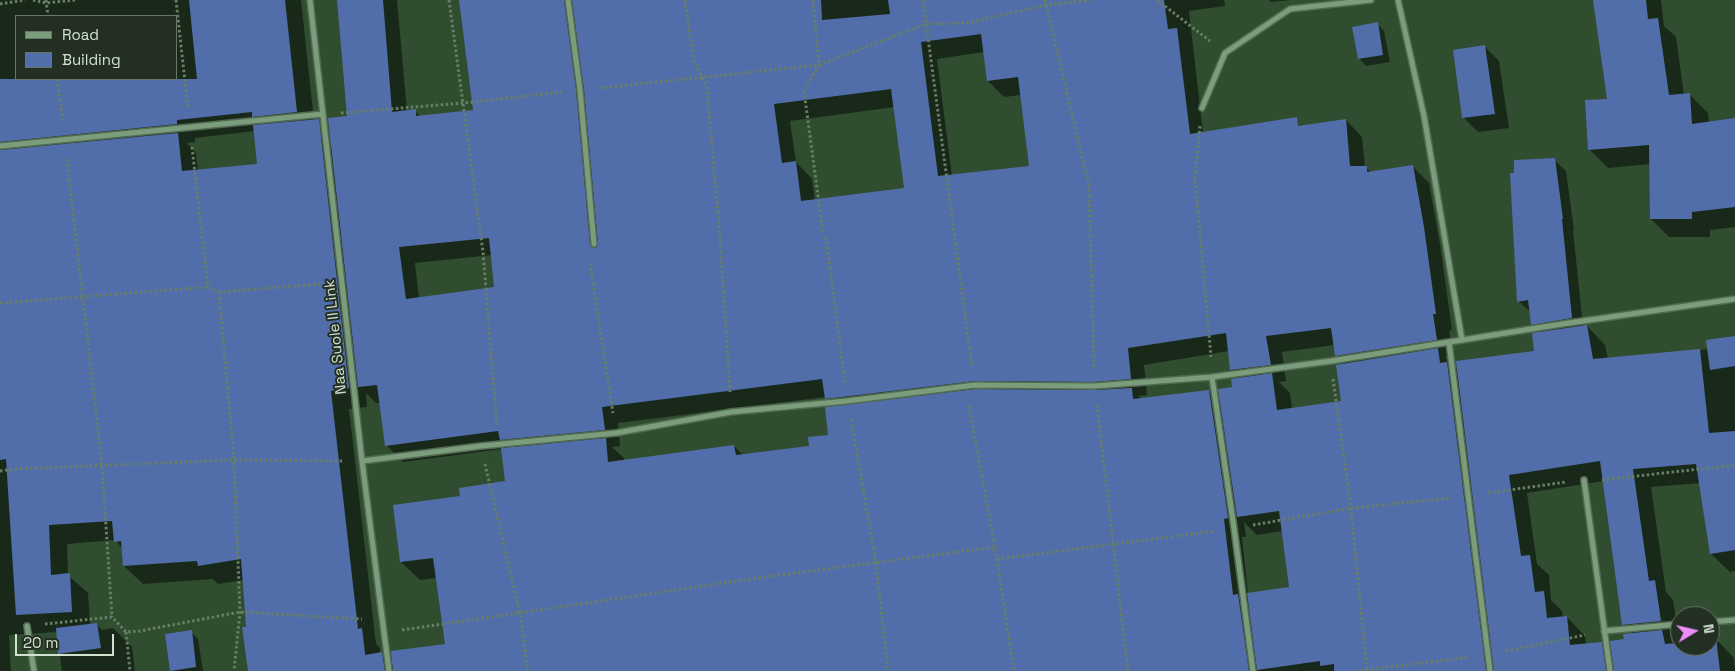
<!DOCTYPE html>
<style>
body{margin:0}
#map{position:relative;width:1735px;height:671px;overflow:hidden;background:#304d30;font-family:"Space Grotesk",sans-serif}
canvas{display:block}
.legend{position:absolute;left:15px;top:15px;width:162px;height:65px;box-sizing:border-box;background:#222f22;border:1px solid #687768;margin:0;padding:6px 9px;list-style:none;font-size:15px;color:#d1e2d0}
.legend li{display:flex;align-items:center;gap:10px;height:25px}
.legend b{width:25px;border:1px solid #687768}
.north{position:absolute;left:1670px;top:606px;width:50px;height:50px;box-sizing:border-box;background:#222f22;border:1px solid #687768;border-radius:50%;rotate:81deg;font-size:14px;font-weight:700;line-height:20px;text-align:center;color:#d1e2d0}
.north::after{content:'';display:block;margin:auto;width:18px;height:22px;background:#ef8bf7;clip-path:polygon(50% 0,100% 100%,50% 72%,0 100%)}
.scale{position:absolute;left:15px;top:634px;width:99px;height:22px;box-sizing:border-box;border:2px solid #d1e2d0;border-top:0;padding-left:6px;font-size:15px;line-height:18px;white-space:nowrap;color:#d1e2d0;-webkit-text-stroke:4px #222f22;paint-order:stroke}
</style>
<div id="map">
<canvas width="1735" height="671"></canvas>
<ul class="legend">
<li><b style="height:6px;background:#7c9d7c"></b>Road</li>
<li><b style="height:14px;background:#516eab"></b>Building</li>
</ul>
<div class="north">N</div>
<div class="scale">20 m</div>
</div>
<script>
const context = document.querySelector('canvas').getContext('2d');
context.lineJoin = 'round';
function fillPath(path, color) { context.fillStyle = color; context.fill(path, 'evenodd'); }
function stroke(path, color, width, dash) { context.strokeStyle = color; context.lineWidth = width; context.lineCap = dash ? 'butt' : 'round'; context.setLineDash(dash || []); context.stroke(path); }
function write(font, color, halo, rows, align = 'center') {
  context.font = font + ' "Space Grotesk",sans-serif'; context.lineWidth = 4; context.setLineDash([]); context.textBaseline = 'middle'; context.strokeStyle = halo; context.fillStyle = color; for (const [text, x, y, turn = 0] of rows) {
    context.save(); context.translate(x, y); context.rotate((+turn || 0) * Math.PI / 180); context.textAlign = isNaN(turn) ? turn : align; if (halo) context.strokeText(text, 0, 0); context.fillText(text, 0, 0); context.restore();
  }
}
fillPath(new Path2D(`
 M0,0h301l14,130 17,19 18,-15 -12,-134h59l10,111h8l6,6 53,-6 -14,-111h764l1,6 -36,5 14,122 42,13 101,-26 16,17 3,30 6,5 41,-6 17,17 11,61 12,86 -3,1 4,25 -8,1 13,13 77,-18 6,-19 -9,-9 -1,-12 -13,-11 36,-141 12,11 8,59h-1l10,97 4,-1 18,19 3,14 101,-10 26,-11v233l-5,1 -19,-18 -10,-71 -50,4 15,105 7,8 6,40h-8l4,4h5v2h30v-6l6,-1 18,19 1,13h-1486l-5,-91 -26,4 -5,-5 -70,5 -19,-18 -1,-17 -8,-9 -48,4 1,31 20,18 2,32h7l5,5 11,-2 19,19 3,24h-73l-5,-39 -48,3 2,36h-11zM16,16h160v63h-160zM984,52l4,29 16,16 17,-2 9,72 -78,9 -15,-117zM895,107l11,82 -91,12 -3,-22 -16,-17 -6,-41zM255,131l3,34 -60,6 -2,-18 -9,-10 8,-1v-4zM492,255l4,33 -77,10 -4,-35zM1335,345l1,10 9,9 -3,38 -50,7 -2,-16 -11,-11 7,-1 -4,-29zM1229,351l2,19 10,9 -19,25 -13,-13 -67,8 -4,-3 9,-1 -3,-30zM366,393l10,10h5l5,42 17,17 99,-13 4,33 -45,15 -60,65 19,18 17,-2 9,67 -52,21 -14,-12v-6l-4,-4 -27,-235 18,-2zM826,397l9,11 -5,28 -20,11 -67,8 -9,-9 -110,15v-3l-12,-11 8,-1 -2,-23zM1604,481l19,143 10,10 -8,6 -11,15 -13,-12 -15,2 -1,-9 -18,-19h-4l-1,-6 -11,-11 -2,-25 -12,-11 -10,-71zM1244,522l13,13 26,-4 7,57 -42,6 -6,-57h4z
 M1269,0h22l-20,2z
 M1595,0h66l3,26 12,11 8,58h6l18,18 1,10 26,-4v108l-25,3v7h-41l-18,-18v-55l-43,4 -19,-19 19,-49z
 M1377,23l7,8 6,31 -24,4 -7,-8z
 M1484,46l15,15 10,67 -31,4 -14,-14 -10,-67z
 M191,632l7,7 5,32h-31z`), '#0007');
fillPath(new Path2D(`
 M189,0h96l12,112 -45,5v-5l-75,8v4l-177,18v-63h197z
 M337,0h46l9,112 24,-3v7l57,-6 -14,-110h105l12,90 14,154 4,4 3,-1 1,-3 -14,-154 -12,-90h249l1,20 68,-6 -2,-14h276l4,29 9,-1 13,106 107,-17 1,9 48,-7 4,47h17v6l46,-7 11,62 12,87h-3l4,26 -102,16 -4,-28 -65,8 5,29 -41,5 -4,-37 -98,15 3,31 -37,3 -119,-1 -150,18 -3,-20 -220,28 3,23 -105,10 -2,-9 -113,15 -8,-61 -19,2 -30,-269 19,-2zM981,34l6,47 31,-4 11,89 -91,10 -17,-134zM891,89l13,99 -103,13 -5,-40 -14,2 -8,-59zM489,238l5,49 -88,12 -7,-52z
 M1593,0h53l2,19 10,-1 11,77 21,-2 2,31 43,-6v89l-43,5v7h-42l-1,-74 -61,5 -3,-50 22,-1z
 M1378,22l5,33 -25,4 -6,-32z
 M1485,45l10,69 -33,4 -9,-68z
 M319,119l30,269 -18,3 27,238 4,-1 4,34 -1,-7 17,-3 3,19h-137l-6,-44h4l-5,-68 -43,7 -1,-5 -74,5 -2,-25 -7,1 -2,-21 -63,4 2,50 19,-2 2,39 -56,3 -10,-156 -6,1v-310l178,-17 4,38 75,-7 -4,-39z
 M1555,158l8,61h-1l10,99 -41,7 -3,-25 -11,2 -7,-129h4v-13z
 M1587,325l6,34 107,-10 9,84 26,-2v119l-25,4 -14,-90 -63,5 16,112 6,-1 6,41 -39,4 -22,-164 -91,14 12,81 9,-1 5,37 9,-1 3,27 20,-2 3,29 32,-3 4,29h-112l-38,-310 78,-10 -2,-18z
 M1735,336v30l-25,4 -4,-30z
 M1438,348l2,15 7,-1 39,309h-152v-7l-14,2v-5l-63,9 -10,-77 42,-6 -10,-76 -42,6 -19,-128 14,-2 -1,-8 41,-6 5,37 64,-9 -5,-36z
 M1132,388l1,11 76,-9 19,128 -4,1 9,76 5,-1 11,77h-856l-2,-20 54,-7 -12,-86 -33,4 -7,-57 67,-9 -1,-8 46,-7 -4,-33 105,-10 2,24 126,-17 2,10 73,-9 -1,-9 20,-2 -3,-28 150,-18 119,1z
 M97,623l4,25 -43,6 -2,-26z
 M192,630l4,37 -26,4 -5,-37z
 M1662,630l3,14 15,-1v3h30v-7l6,-1 4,33h-106l-4,-30 14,-2 -1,-5z`), '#516eab');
const minor = new Path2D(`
 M310,0l52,461 27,210
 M568,0l12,90 14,154
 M1398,0l26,116 38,224
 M1202,108l23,-55 65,-44 81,-9
 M0,146l323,-32
 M1449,342l41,329
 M1212,377l22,151 19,143
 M362,461l119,-15 135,-13 115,-21 116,-11 128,-16 119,1 118,-9 119,-16 231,-37 173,-25
 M1584,480l26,191
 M1710,622l25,-2
 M27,626l7,45
 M1604,631l76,-7`);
stroke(minor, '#526a52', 8);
stroke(new Path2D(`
 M33,0l13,3 30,-3
 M46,0l2,16
 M176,0l12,109
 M449,0l34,252 14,175
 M685,0l9,61 13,27 13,148 10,156
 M813,0l6,65 -15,26 19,142
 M923,0l49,367
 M1045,0l44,185 5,182
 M1157,0l53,41
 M0,4l25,-4
 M57,79l6,41
 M600,88l219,-23 107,-41 41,-1 79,-18 45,-5
 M341,113l122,-10 99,-11
 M1200,126l-5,52 16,179
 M192,147l16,140
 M67,159l35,306 10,152
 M826,237l19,146
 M592,263l-1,7 22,143
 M219,292l15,168 6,152 -6,59
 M0,303l208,-16 11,5 103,-8
 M1333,379l18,129 16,163
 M1097,405l31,266
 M969,406l26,141 19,124
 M851,419l25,144 12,108
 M485,464l35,150 8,57
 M0,471l15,-2 219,-9 108,1
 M1602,480l133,-15
 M1488,493l78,-11
 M1253,525l98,-17 99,-10
 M997,559l218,-28
 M45,624l67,-7 14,15 14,-1 100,-19 122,7
 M402,630l362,-53 231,-30
 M126,632l4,39
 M1506,651l79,-16
 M1356,671l114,-14`), '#667f65', 3, [2.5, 2.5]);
stroke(minor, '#7c9d7c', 5);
write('15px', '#d1e2d0', '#222f22', [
 ["Naa Suole II Link",336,337,-96]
]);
</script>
